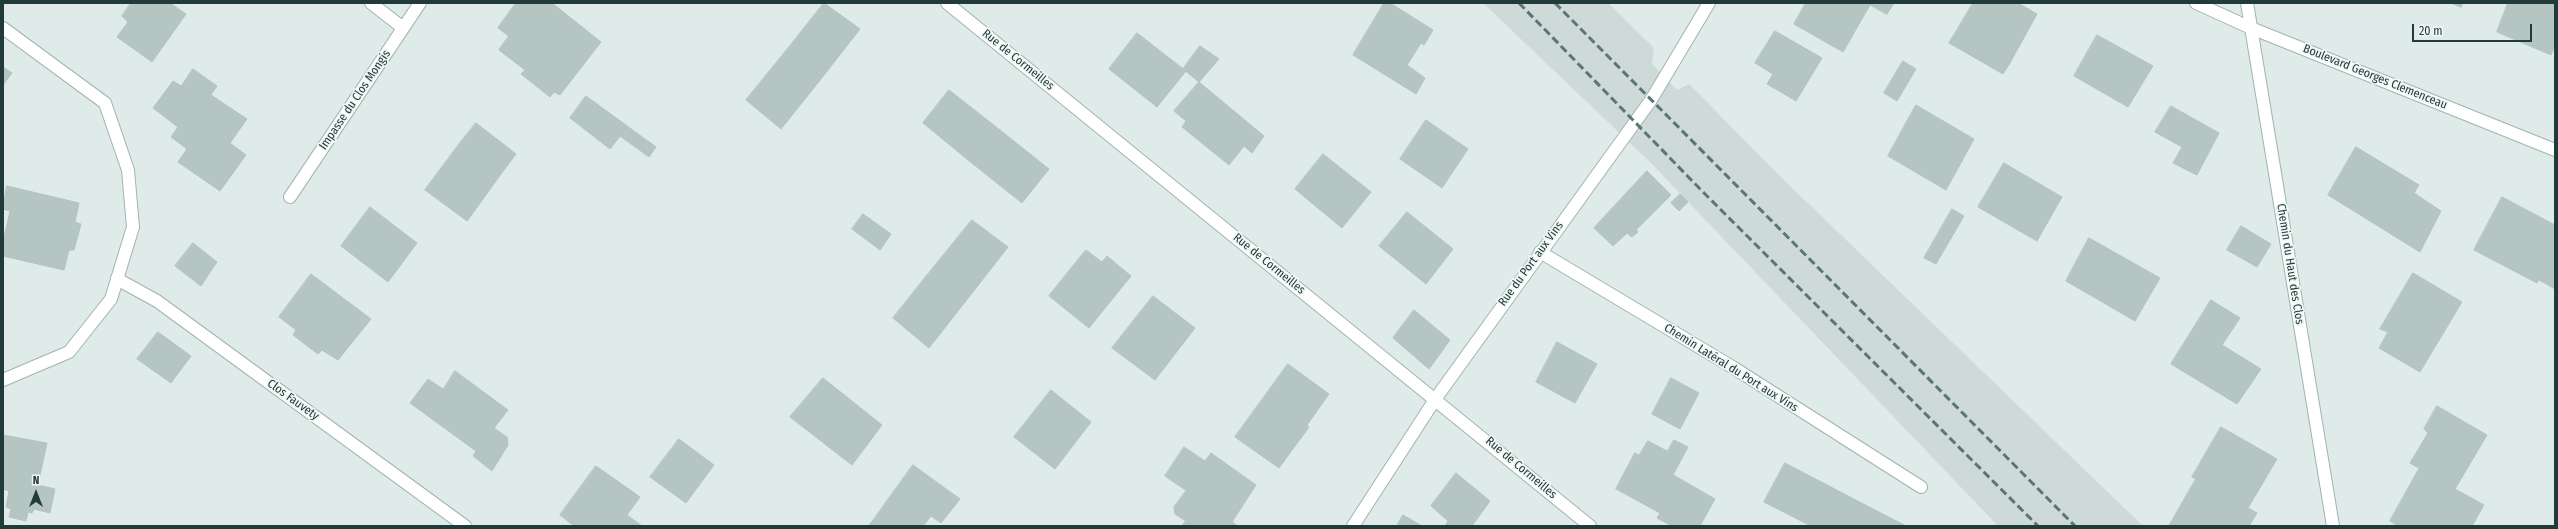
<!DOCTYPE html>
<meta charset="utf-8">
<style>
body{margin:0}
#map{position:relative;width:2558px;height:529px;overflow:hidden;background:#dfebe8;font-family:"Fira Sans Condensed",sans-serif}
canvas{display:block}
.frame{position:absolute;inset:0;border:4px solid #203b39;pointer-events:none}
.north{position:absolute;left:16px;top:473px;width:40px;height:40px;-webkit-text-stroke:3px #f0f7f5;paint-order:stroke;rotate:0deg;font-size:11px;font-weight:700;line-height:16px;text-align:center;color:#203b39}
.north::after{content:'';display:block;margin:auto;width:14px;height:18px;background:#203b39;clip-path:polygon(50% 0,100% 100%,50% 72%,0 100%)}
.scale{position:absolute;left:2412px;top:24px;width:120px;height:18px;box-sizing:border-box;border:2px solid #203b39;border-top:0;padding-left:5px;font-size:12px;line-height:14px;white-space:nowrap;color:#203b39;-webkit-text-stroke:3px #f0f7f5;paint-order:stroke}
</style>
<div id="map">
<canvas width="2558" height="529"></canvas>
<div class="frame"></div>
<div class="north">N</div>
<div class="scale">20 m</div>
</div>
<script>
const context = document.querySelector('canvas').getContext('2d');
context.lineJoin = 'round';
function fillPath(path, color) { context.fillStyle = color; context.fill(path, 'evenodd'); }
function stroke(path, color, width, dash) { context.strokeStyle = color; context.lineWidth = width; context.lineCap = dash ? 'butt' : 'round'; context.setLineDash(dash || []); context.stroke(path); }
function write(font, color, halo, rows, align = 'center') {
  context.font = font + ' "Fira Sans Condensed",sans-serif'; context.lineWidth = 3.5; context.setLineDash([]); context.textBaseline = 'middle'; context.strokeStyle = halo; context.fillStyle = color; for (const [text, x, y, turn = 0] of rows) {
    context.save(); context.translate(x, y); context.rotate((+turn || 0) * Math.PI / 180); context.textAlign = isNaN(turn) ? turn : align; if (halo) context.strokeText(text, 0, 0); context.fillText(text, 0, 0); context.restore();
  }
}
fillPath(new Path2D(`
 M1483,3h125l46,45 -2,16 25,26 12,-6 97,98 357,344h-145l-347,-363z`), '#cddad7');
const building = new Path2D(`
 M131,3h39l16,11 -34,48 -35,-25 11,-15 -6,-6z
 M516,3h36l49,39 -31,40 -72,-54z
 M824,3l36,26 -39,50 -35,-28z
 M1384,3h6l43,27 -9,15 -47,-30z
 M1806,3h61l3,2 -27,47 -49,-28z
 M1867,3h27l-7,11z
 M1973,3h45l19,11 -27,49 -54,-31z
 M2451,3h12l-2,4z
 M2508,3h47v42l-4,10 -54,-23z
 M1377,15l44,28 -14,22 18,13 -9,16 -63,-39z
 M1775,31l47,27 -26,43 -29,-17 6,-10 -18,-11z
 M1956,32l54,31 -7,11 -54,-31z
 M1137,33l49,38 -29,36 -48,-38z
 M2097,35l56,31 -25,41 -54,-31z
 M509,36l61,46 -10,13 -6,-3 -4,5 -29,-23 4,-4 -26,-20z
 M1200,46l19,13 -20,23 -16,-13z
 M786,51l35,28 -40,50 -35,-29z
 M1903,61l13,8 -19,32 -13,-8z
 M3,67l9,6 -9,12z
 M193,69l24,17 -6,9 36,24 -17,24 16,12 -26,36 -42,-29 9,-13 -16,-12 7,-10 -25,-19 20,-27 8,5z
 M1199,82l65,54 -12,17 -8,-7 -15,19 -47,-38 4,-6 -12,-10z
 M949,90l51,40 -27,34 -50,-41z
 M586,96l70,51 -7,10 -29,-21 -10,13 -40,-31z
 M1916,105l58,34 -28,51 -58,-34z
 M2171,106l48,27 -22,42 -24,-12 9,-16 -27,-15z
 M1426,120l42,29 -26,39 -42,-29z
 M476,123l40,31 -15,20 -41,-31z
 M1000,130l49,39 -27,34 -49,-39z
 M460,143l41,31 -31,43 -42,-31z
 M2356,147l63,38 -5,8 27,18 -21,41 -92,-57z
 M1323,154l48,38 -29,36 -47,-39z
 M2004,163l58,34 -25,44 -59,-34z
 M1647,171l24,24 -35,35 2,2 -6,5 -5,-4 -14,13 -19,-18z
 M7,186l72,17 -4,19 6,2 -7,26h-5l-5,20 -61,-14v-14l7,-31 -7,-2z
 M428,186l42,31 -3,4 -42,-31z
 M1680,194l8,8 -9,9 -8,-8z
 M2502,197l53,28v21l-18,37 -63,-33z
 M370,207l47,36 -29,39 -47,-36z
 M1952,209l12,7 -28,48 -12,-6z
 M1407,212l46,37 -27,35 -47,-38z
 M863,214l28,20 -11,16 -28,-21z
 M972,220l36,27 -39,50 -36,-29z
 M2241,226l30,18 -14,23 -30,-17z
 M2089,238l71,40 -25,43 -69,-40z
 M193,243l24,19 -16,24 -26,-20z
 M2555,246v43l-16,-9z
 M1086,250l16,12 5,-6 24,20 -42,52 -40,-32z
 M933,268l36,29 -40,51 -36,-30z
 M2413,273l49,29 -42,70 -41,-24 9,-16 -8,-3z
 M311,274l60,45 -33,41 -16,-10 -4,4 -25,-19 3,-5 -17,-13z
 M1153,296l42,32 -40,52 -43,-32z
 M2211,300l29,18 -18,27 39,24 -24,35 -66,-40z
 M1414,310l36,30 -21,29 -36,-31z
 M158,332l33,24 -20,27 -34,-24z
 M1557,342l40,22 -22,39 -39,-21z
 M1288,364l41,30 -22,31 2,2 -30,41 -44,-31z
 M455,371l53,39 -14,18 13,9 1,8 -16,26 -19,-15 3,-5 -66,-48 18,-24 15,10z
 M823,378l59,47 -30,40 -62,-48z
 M1671,378l28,15 -19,36 -28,-15z
 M1051,390l40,32 -36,47 -41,-32z
 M2437,406l50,29 -32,54 -45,-26 18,-30 -4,-4z
 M2221,427l56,32 -29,49 -56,-31z
 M3,435l44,8 -9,42 17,4 -5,24 -16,-4 -2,4 -4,-1 -2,9 -17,-4 2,-8 -5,-2 3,-16 -6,-2z
 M679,439l35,26 -28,38 -36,-26z
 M1674,440l14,7 -15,28 -14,-8z
 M1648,441l19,10 -8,16 -20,-11z
 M1184,447l21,14 6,-8 45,32 -24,37 -67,-46z
 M1635,453l80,46 -15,27h-28l-15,-8 3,-5 -44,-24z
 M1785,463l65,34 -15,29h-24l-47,-24z
 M913,465l47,34 -19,24 -10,-7 -8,10h-54z
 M596,466l44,31 -13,18 15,11h-68l-14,-11z
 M2419,469l65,36 -12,21h-74l-8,-5z
 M1456,473l34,28 -18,25h-27l3,-5 -17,-15z
 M2196,479l61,34 -8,13h-80z
 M1186,491l15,10 -15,20 -11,-7 -1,-7z
 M1850,497l56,29h-71z
 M1201,501l7,5 30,20h-56z
 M1403,515l19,11h-25z`);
fillPath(building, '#b5c5c1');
stroke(building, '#b2c4c0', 1);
const service = new Path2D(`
 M371,3l32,25
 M290,197l130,-194
 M1540,252l194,116 187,119
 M117,279l40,22 308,225`);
const minor = new Path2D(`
 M947,3l643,523
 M2247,3l86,523
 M3,28l102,75 23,67 5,57 -22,72 -42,53 -66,28
 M1353,526l83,-128 215,-298 58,-97`);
const tertiary = new Path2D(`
 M2196,3l55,25 304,122`);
stroke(service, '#a2b3b0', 14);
stroke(minor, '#a2b3b0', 14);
stroke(tertiary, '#a2b3b0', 14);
stroke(service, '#fff', 12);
stroke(minor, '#fff', 12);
stroke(tertiary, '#fff', 12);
stroke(new Path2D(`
 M1519,3l185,190 334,333
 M1555,3l520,523`), '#5a7675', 3, [8, 4]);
write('12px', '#203b39', '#f0f7f5', [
 ["Rue de Cormeilles",1018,60,39],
 ["Boulevard Georges Clemenceau",2375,77,22],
 ["Impasse du Clos Mongis",355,100,-56],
 ["Rue de Cormeilles",1269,264,39],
 ["Rue du Port aux Vins",1531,264,-54],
 ["Chemin du Haut des Clos",2290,264,81],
 ["Chemin Latéral du Port aux Vins",1731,368,32],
 ["Clos Fauvety",293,400,36],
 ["Rue de Cormeilles",1521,468,40]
]);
</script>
